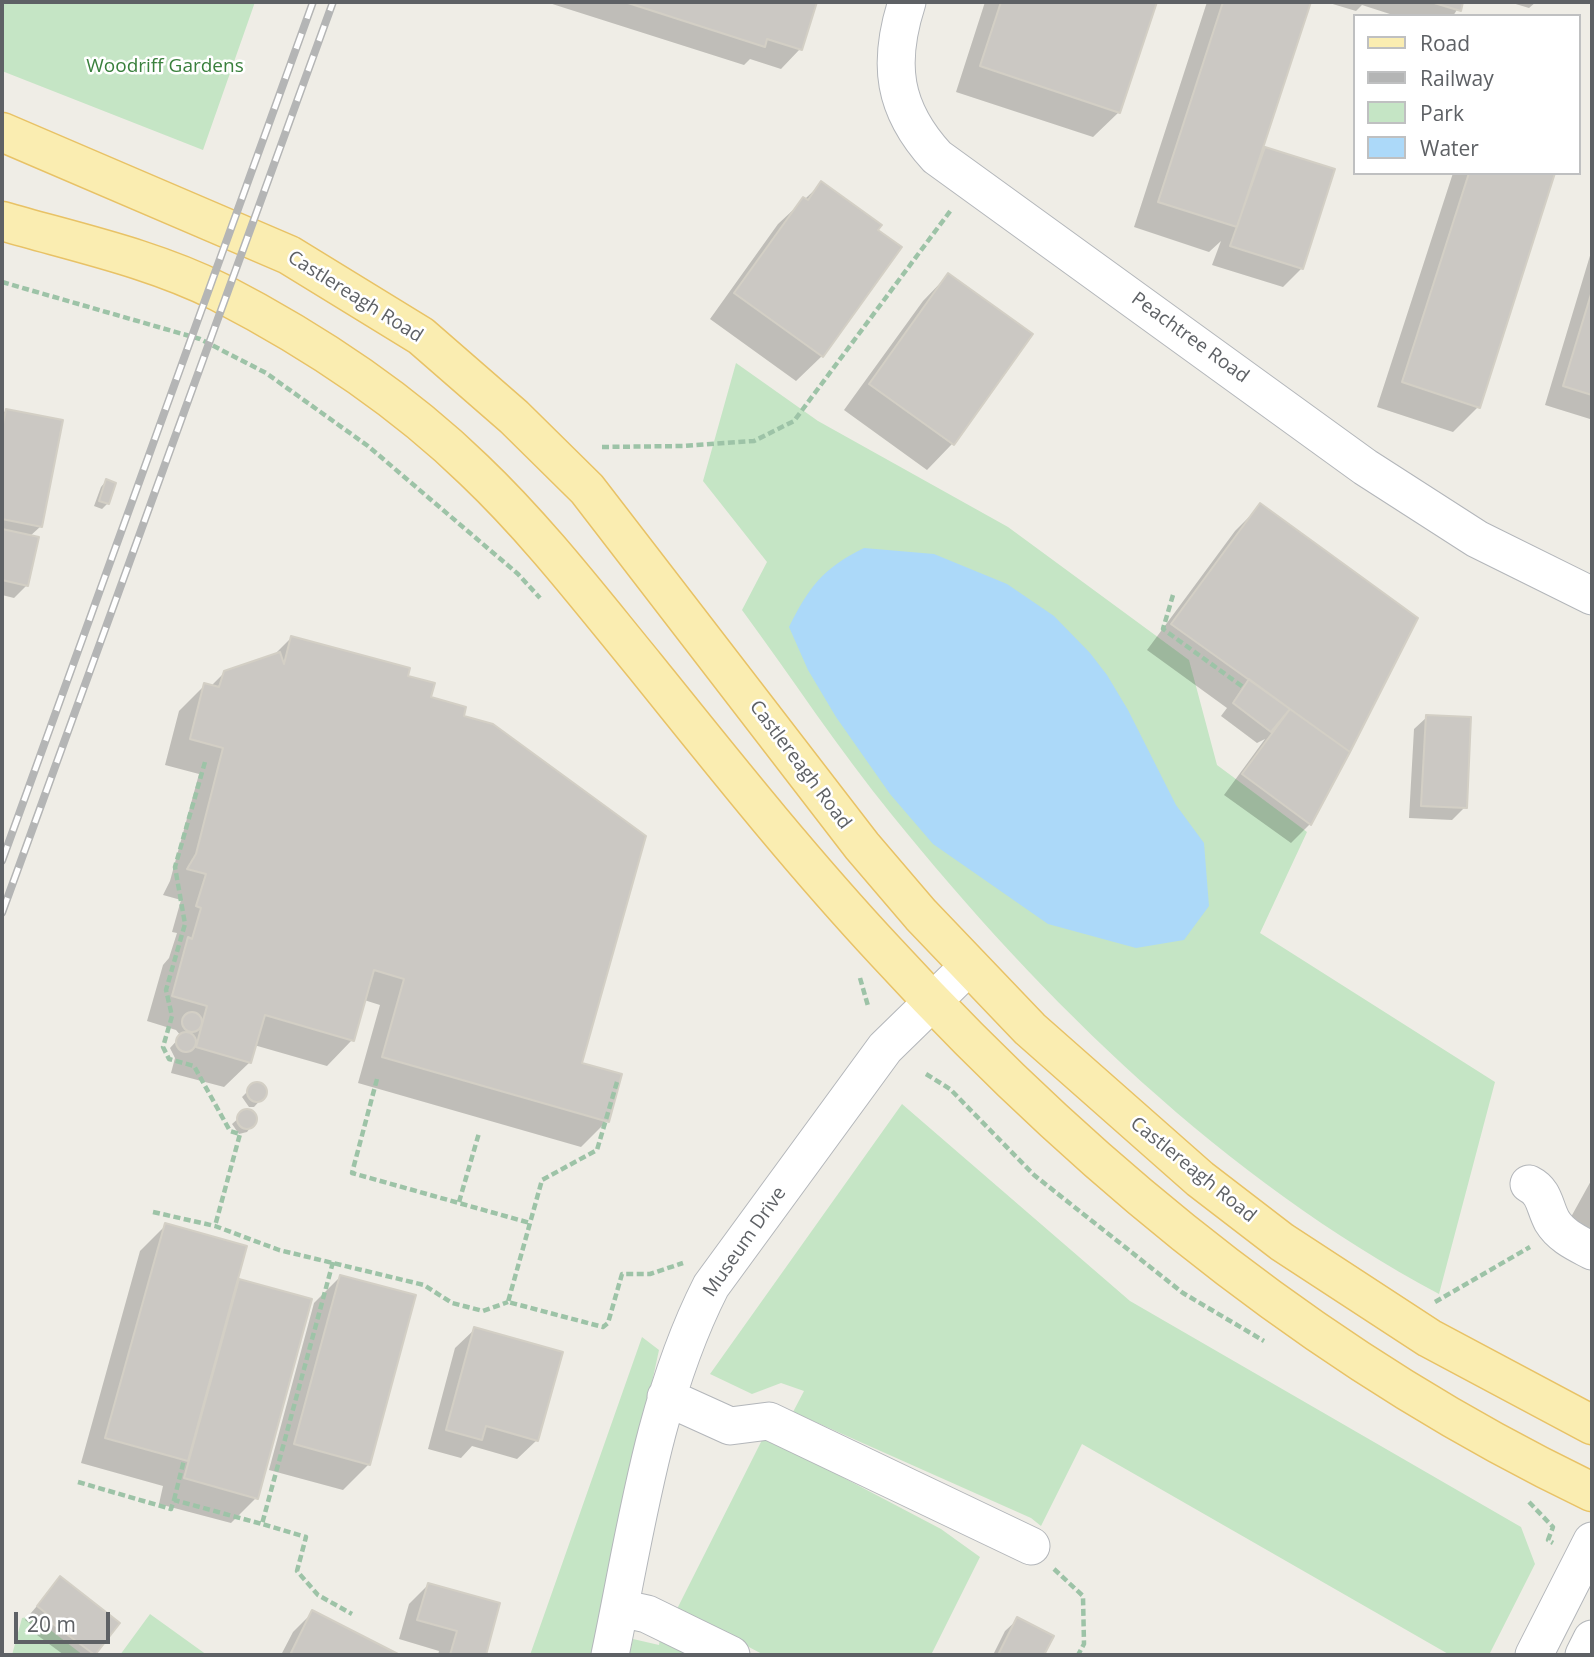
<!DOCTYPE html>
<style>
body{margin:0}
#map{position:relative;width:1594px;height:1657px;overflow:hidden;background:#efede6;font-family:"Open Sans",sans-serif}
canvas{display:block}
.frame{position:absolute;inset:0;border:4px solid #5e6165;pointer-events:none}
.legend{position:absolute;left:1353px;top:14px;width:228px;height:161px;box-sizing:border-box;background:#fff;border:2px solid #bfc0c1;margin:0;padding:9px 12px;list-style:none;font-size:21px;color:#5e6165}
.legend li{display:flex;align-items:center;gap:14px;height:35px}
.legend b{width:35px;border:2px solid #bfc0c1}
.scale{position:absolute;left:14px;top:1612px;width:96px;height:32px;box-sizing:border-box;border:4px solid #5e6165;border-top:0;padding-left:9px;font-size:21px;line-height:24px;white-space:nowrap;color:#5e6165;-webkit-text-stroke:5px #fff;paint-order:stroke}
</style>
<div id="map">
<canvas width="1594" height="1657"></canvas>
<div class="frame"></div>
<ul class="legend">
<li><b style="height:9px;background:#faedb1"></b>Road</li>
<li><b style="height:9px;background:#b4b5b5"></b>Railway</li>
<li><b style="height:19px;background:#c5e5c5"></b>Park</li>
<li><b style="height:19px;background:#acd9f9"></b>Water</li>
</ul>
<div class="scale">20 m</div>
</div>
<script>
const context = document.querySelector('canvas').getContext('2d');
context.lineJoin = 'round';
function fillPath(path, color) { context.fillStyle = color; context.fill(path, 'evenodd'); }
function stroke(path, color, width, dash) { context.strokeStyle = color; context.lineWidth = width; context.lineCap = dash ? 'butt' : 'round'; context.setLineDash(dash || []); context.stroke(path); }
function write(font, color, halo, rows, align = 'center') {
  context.font = font + ' "Open Sans",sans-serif'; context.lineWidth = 5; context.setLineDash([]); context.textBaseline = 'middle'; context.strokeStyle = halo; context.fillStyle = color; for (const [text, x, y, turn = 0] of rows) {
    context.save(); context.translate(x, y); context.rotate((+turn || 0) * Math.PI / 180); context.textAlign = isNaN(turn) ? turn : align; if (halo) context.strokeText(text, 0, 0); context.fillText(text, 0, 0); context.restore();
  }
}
fillPath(new Path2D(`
 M2,2h253l-52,148 -201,-79z
 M736,363l82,58 190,106 181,133 28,105 90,67 -47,101 235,149 -56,212c-215,-115 -395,-291 -547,-479 -53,-65 -100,-137 -150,-205l25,-48 -64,-81z
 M902,1104l228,197 391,226 14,37 -46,91h-39l-368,-211 -41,82 -10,-8 -238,-106 11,-21 -23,-8 -29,11 -42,-20z
 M642,1337l17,13 -66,305h-63z
 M764,1436l177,93 39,28 -49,98h-167l-87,-46z
 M150,1614l57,41h-87z
 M32,1616l51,39h-71l10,-37z
 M660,1638l37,17h-68l4,-16 26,6z`), '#c5e5c5');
fillPath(new Path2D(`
 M864,548l70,6 73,30 47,32 36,37 17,22 21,35 48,95 28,38 5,63 -25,34 -48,8 -88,-24 -115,-80 -43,-50 -54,-77 -28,-47 -19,-43c20,-40 34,-59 75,-79z`), '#acd9f9');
fillPath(new Path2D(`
 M546,2h269l-15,47 -19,20 -31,-10 -6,6z
 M985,2h170l-36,110 -26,25 -137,-45z
 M1207,2h102l-51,154 7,-7 37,119 -19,19 -71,-22 9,-24 -12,11 -75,-25z
 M1326,2h136l-9,14h-57l-34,-11 -6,6z
 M1509,2h27l-7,6z
 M1453,173h100l-75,234 -25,25 -76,-25z
 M821,184l1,172 -26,25 -86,-62 68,-95z
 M1592,249v168l-2,2 -45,-14z
 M948,275l83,60 -79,109 -25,26 -83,-60 79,-109z
 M6,410l35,116 -12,11 -2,48 -13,13 -12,-3v-180z
 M106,481l2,22 -6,6 -8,-3 7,-19z
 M1260,506l50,318 -19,19 -67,-48 41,-56 -8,4 -36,-27 6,-8 -80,-58 88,-119z
 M291,638l115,39 23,22 33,18 118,347 27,57 -26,26 -223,-64 22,-78 -16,-5 -12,40 -25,26 -73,-21 -4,17 -26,25 -53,-14 4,-15 -5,-10 11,-12 -5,-6 -29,-9 16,-56 6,-7 8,-25 -5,-1 9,-32 -18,-5 7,-14 29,-107 -34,-9 14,-54 26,-26 5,2 15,-15 47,-15z
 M1427,717l38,90 -13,13 -43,-2 5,-89z
 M255,1084h5l6,10 -12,13h-5l-7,-10z
 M248,1110l5,2 3,8 -9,12 -8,2 -7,-10z
 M1592,1179v84l-26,-37z
 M166,1225l70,55 74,20 -54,198 -25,25 -72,-19 4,-18 -82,-23 59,-212z
 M340,1277l29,187 -26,26 -74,-20 45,-167z
 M475,1329l62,111 -20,19 -45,-13 -11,12 -33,-9 27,-101z
 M60,1579l58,44 -25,32h-29l-27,-20 3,-4 -15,-11z
 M428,1585l70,20 -14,50h-46l1,-4 -40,-12 10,-35z
 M313,1612l83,43h-115l12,-23z
 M1018,1619l34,17 -9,19h-50l12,-24z`), '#0003');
const building = new Path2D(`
 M625,2h192l-15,48 -35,-11 -2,8z
 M1001,2h156l-37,111 -140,-47z
 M1223,2h88l-74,225 -79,-25z
 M1431,2h32l-2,9z
 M1265,147l70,22 -32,100 -73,-23z
 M1469,173h86l-75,235 -78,-26z
 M821,181l61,44 -4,5 24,17 -79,110 -89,-64 69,-96 5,3z
 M948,273l85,61 -79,111 -85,-61z
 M1592,291v104l-29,-9z
 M6,409l57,11 -21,107 -40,-8v-90z
 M106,479l10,4 -7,21 -10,-3z
 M1260,503l158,115 -68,134 -179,-128z
 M2,529l37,8 -11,49 -26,-6z
 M291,636l119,32 -2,8 27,7 -4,14 35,10 -2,9 29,8 153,112 -64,227 40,11 -13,48 -227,-65 22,-78 -30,-9 -20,71 -89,-26 -14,48 -55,-16 11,-41 -35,-10 16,-59 4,2 9,-31 -5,-2 10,-32 -19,-5 9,-15 27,-106 -33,-9 14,-56 15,4 5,-16 56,-19 4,12z
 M1249,679l41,30 -19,23 -38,-29z
 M1290,709l60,43 -39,73 -69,-51z
 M1426,715l45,2 -4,91 -46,-2z
 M182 1022a10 10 0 1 1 20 0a10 10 0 1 1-20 0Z
 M176 1042a10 10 0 1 1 20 0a10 10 0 1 1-20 0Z
 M247 1092a10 10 0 1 1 20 0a10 10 0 1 1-20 0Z
 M237 1119a10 10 0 1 1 20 0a10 10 0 1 1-20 0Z
 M165,1223l82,23 -59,215 -83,-23z
 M340,1275l76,20 -46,170 -76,-21z
 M239,1279l73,20 -54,200 -74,-21z
 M474,1327l89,25 -25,89 -52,-15 -4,14 -36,-10z
 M60,1576l60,47 -25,32 -46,-34 2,-4 -14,-11z
 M428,1583l72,20 -14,52h-36l7,-24 -40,-11z
 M312,1610l88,45h-110z
 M1017,1617l37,19 -10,19h-46z`);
fillPath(building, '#cbc8c3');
stroke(building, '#d3cfc5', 2);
const minor = new Path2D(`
 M907,2c-20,62 -14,107 30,155l428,310 112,72 115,57
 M1529,1184c16,8 15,22 23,37 9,15 25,22 40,30
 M666,1397l64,29 39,-5 262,125
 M620,1608l27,6 84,41
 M610,1655c26,-124 43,-255 101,-369l174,-238 84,-82
 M1534,1655l58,-114
 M1584,1655l8,-16`);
const major = new Path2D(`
 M2,132l287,123 132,81 93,81 73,72 275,357 59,69 109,114 170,150 82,63 147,96 163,87
 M2,221c72,21 149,37 217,71 91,47 181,106 255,178 63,60 116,129 171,196 78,97 156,195 241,286 202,220 436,411 706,540`);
stroke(minor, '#b3b6ba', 39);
stroke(major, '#e8c266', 41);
stroke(new Path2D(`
 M2,282l198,57 66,34 102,73 150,128 22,24
 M602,447l81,-1 71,-5 40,-20 157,-211
 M1173,595l-10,34 80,58
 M205,762l-30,105 10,57 -19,66 6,26 -9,31 6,12 25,7 36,65 10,3 -25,92
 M860,978l8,28
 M926,1074l24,15 84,86 149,118 81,48
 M377,1079l-25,94 178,50
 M617,1082l-20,68 -55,30 -34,122 95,25 5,-4 14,-49h28l33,-11
 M459,1202l20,-69
 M153,1212l62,14 64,24 145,35 28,18 31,8 25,-9
 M333,1262l-71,262 44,13 -9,34 21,24 34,19
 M1435,1302l95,-55
 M78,1482l93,27 3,-9 88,24
 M174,1500l10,-40
 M1529,1502l24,25 -5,13 5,3
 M1054,1569l29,27 1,48 -6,11`), '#9dc3a7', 4.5, [7, 3.5]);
stroke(minor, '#fff', 37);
stroke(major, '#faedb1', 38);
const rail = new Path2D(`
 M2,861l311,-859
 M2,913l331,-911`);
stroke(rail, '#b4b5b5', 8);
stroke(rail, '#fff', 5, [16]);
write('19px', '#3a803d', '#fff', [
 ["Woodriff Gardens",165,67]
]);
write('19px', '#5e6165', '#fff', [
 ["Castlereagh Road",355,297,32],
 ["Peachtree Road",1190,338,36],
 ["Castlereagh Road",800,765,53],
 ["Castlereagh Road",1193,1170,39],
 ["Museum Drive",745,1242,-55]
]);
</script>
